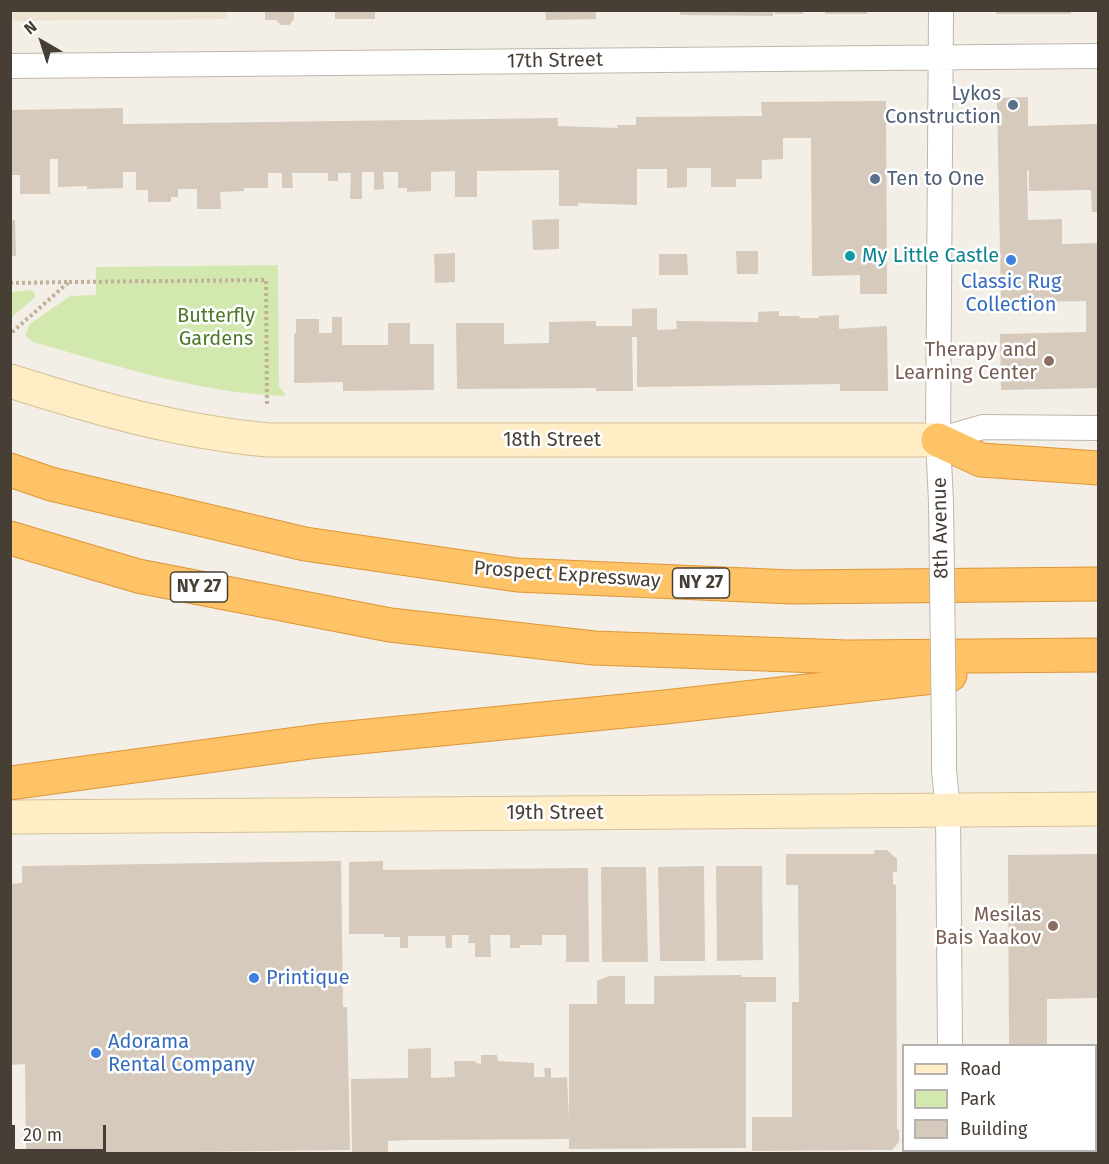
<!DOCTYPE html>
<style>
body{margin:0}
#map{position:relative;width:1109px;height:1164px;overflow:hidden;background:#f3efe7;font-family:"Fira Sans",sans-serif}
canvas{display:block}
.frame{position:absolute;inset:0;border:12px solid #473f36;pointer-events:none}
.legend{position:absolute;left:902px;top:1044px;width:195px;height:108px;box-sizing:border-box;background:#fff;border:2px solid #b5b2af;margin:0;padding:8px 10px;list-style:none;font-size:18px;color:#473f36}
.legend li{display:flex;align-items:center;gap:12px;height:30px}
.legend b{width:30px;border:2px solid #b5b2af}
.north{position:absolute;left:12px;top:12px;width:60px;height:60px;-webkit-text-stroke:4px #fff;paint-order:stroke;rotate:321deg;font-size:16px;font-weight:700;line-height:24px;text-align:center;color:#473f36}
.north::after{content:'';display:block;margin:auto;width:21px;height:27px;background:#473f36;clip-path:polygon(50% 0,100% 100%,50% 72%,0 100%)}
.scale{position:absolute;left:12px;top:1125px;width:94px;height:27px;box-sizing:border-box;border:3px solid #473f36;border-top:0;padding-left:8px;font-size:18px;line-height:21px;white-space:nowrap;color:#473f36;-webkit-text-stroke:4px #fff;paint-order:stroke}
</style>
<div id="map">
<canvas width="1109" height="1164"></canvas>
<div class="frame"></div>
<ul class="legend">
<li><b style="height:8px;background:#ffedc6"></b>Road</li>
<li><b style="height:16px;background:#d2e8af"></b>Park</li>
<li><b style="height:16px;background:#d5cabc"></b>Building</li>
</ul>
<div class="north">N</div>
<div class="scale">20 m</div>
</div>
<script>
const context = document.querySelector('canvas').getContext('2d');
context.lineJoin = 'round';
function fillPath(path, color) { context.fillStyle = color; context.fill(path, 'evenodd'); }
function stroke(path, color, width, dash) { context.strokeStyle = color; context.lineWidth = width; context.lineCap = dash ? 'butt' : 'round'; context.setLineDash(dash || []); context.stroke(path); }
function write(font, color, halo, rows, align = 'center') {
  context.font = font + ' "Fira Sans",sans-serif'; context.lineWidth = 5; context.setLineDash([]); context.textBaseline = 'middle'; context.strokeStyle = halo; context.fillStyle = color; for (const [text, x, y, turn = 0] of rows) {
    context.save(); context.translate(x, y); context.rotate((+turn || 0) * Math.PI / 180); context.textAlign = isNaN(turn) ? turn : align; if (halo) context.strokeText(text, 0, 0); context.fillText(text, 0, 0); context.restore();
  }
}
fillPath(new Path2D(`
 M227,10v9l-217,2 1,-11z`), '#ede3d1');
fillPath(new Path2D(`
 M278,265l1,121 7,10c-89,-3 -168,-30 -253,-54l-8,-7 5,-11 40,-28 26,-1v-28z
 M32,290l3,3v4l-24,21v-26z`), '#d2e8af');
fillPath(new Path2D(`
 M265,10h29v9l-5,6h-8l-5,-5h-11z
 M335,10h40v9h-40z
 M545,10h51v9l-50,1z
 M680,10h93v6l-93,-1z
 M774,10h29v4h-28z
 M825,10h42v4h-42z
 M996,10h75v4h-75z
 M1028,97v29l70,-2v88h-6l-1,-22 -62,1v-20l-2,-1 1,50 34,-1v25l36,-1v145l-97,2 -1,-56 86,-2v-31l-85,2 -4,-205z
 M886,101l1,193h-27v-19l-48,1 -1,-138h-28v21l-21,1v19h-26v8h-25v-19h-24v19l-20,1v-19h-30v36l-59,-2v3h-19v-36l-82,1v26h-22v-26l-24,1v19l-24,1v-4h-9v-16h-15l1,17 -10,1v-18h-12v27h-12l1,-26h-13v8h-10v-8h-36l1,15h-11v-15h-14v15h-24v3l-24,1 1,17h-24v-20h-19v8h-7v5h-23v-12h-12v-18h-13v16l-36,1v-3l-29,1v-28h-8v35h-30v-19h-10v-65l113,-2v16l435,-6v8l60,2 -1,-3h19v-8l126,-1 -1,-14z
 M559,219v30l-26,1 -1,-30z
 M10,220h5l1,36h-6z
 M736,251h22v23h-21z
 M455,253v29l-20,1 -1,-29z
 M659,254h28l1,21h-29z
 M657,308v22l20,-1 -1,-8 82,1v-10l21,-1v5h21l-1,2h20v-2l20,-1v14l48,-3 1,65h-48v-7l-203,3v-50h-5l1,54h-37v-3l-139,1 -1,-66h48v21l45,-1v-21l47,-1v5h36v-17z
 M332,317h10v28h46v-22h22v21h24v46l-91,1v-9l-49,1v-49l2,-1v-14h23v14h13z
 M875,850h12l10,9v13h-4v12l3,1 1,244 2,1v12l-7,8 -140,1v-34h40v-115h7l-1,-117h-12v-31h88z
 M1098,854v144l-51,1v47h-38l-1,-191z
 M341,861l2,146h4l3,143 -324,4 -1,-90 -15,1v-181l12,-1v-17z
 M383,861v9l205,-2 1,94h-23v-27h-24v10h-22v3h-10v-13h-20l1,22h-16v-14h-7l1,-8h-17v13h-6l-1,-12h-37v12h-8v-11h-16v-3h-35v-72z
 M704,866l1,95h-45l-2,-94z
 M716,866h46l1,94 -46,1z
 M601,867h45l2,95h-46z
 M741,975v2h35v25h-35l5,1v145l-177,1v-10l-160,1 -21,1v11h-36l-1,-73 57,-1v-29l23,-1v30l24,-1 -1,-16h21l1,2 5,1v-9h16l1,6 36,2v14h11l-1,-9h7v10l16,-1 2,42v-115h28v-23l12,-5h16v28h29v-28z
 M1096,1056h2v75h-2z`), '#d5cabc');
const street = new Path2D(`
 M941,10l-3,430 3,62
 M10,66l1088,-10
 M938,440l45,-13 115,1
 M944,735v35l4,41 2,235
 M951,1150v4`);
const secondary = new Path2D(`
 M10,381c85,27 169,51 258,59h670
 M10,817l1088,-8`);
const highway = new Path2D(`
 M938,440l43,20 117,8
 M10,470l41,14 254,60 212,31 275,12 306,-3
 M10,538l128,38 252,49 204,23 253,9 251,-2
 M10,783l308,-42 347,-34 285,-32`);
stroke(street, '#bfb6a9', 26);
stroke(secondary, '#d4c096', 35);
stroke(highway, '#de9636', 35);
stroke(new Path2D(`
 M69,282l197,-2 1,126
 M10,283l59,-1 -59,52`), '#c1b19a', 4, [3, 3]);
stroke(street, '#fff', 24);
stroke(secondary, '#ffedc6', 33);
stroke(highway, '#fec267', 33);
const streetBridge = new Path2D(`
 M941,502l3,233`);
stroke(streetBridge, '#bfb6a9', 26, []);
stroke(streetBridge, '#fff', 24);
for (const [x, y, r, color] of [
 [1013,105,6,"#5c6f8a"],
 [875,179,6,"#5c6f8a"],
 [850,256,6,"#0f9aa8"],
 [1011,260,6,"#3f7fe0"],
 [1049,361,6,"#8d6e63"],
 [1053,926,6,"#8d6e63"],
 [254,978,6,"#3f7fe0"],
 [96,1053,6,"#3f7fe0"]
]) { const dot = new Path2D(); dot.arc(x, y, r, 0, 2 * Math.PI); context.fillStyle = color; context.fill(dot); stroke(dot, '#fff', 2); }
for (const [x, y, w] of [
 [701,583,57],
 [199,587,57]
]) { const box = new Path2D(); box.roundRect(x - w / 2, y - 15, w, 30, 4.5); context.fillStyle = '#fff'; context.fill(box); stroke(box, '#473f36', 1.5); }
write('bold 18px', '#473f36', null, [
 ["NY 27",701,583],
 ["NY 27",199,587]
]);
write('20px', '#473f36', '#fff', [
 ["17th Street",555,61,-1],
 ["18th Street",552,440],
 ["8th Avenue",941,528,-91],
 ["Prospect Expressway",567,575,4],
 ["19th Street",555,813]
]);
write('20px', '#4e5e75', '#fff', [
 ["Lykos",1001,94],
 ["Construction",1001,117],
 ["Ten to One",887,179,"left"]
], 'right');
write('20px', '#0d838f', '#fff', [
 ["My Little Castle",862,256]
], 'left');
write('20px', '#366cbe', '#fff', [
 ["Classic Rug",1011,282,"center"],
 ["Collection",1011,305,"center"],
 ["Printique",266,978],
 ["Adorama",108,1042],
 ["Rental Company",108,1065]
], 'left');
write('20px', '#4c7928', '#fff', [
 ["Butterfly",216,316],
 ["Gardens",216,339]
]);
write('20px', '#785e54', '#fff', [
 ["Therapy and",1037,350],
 ["Learning Center",1037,373],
 ["Mesilas",1041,915],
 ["Bais Yaakov",1041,938]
], 'right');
</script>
